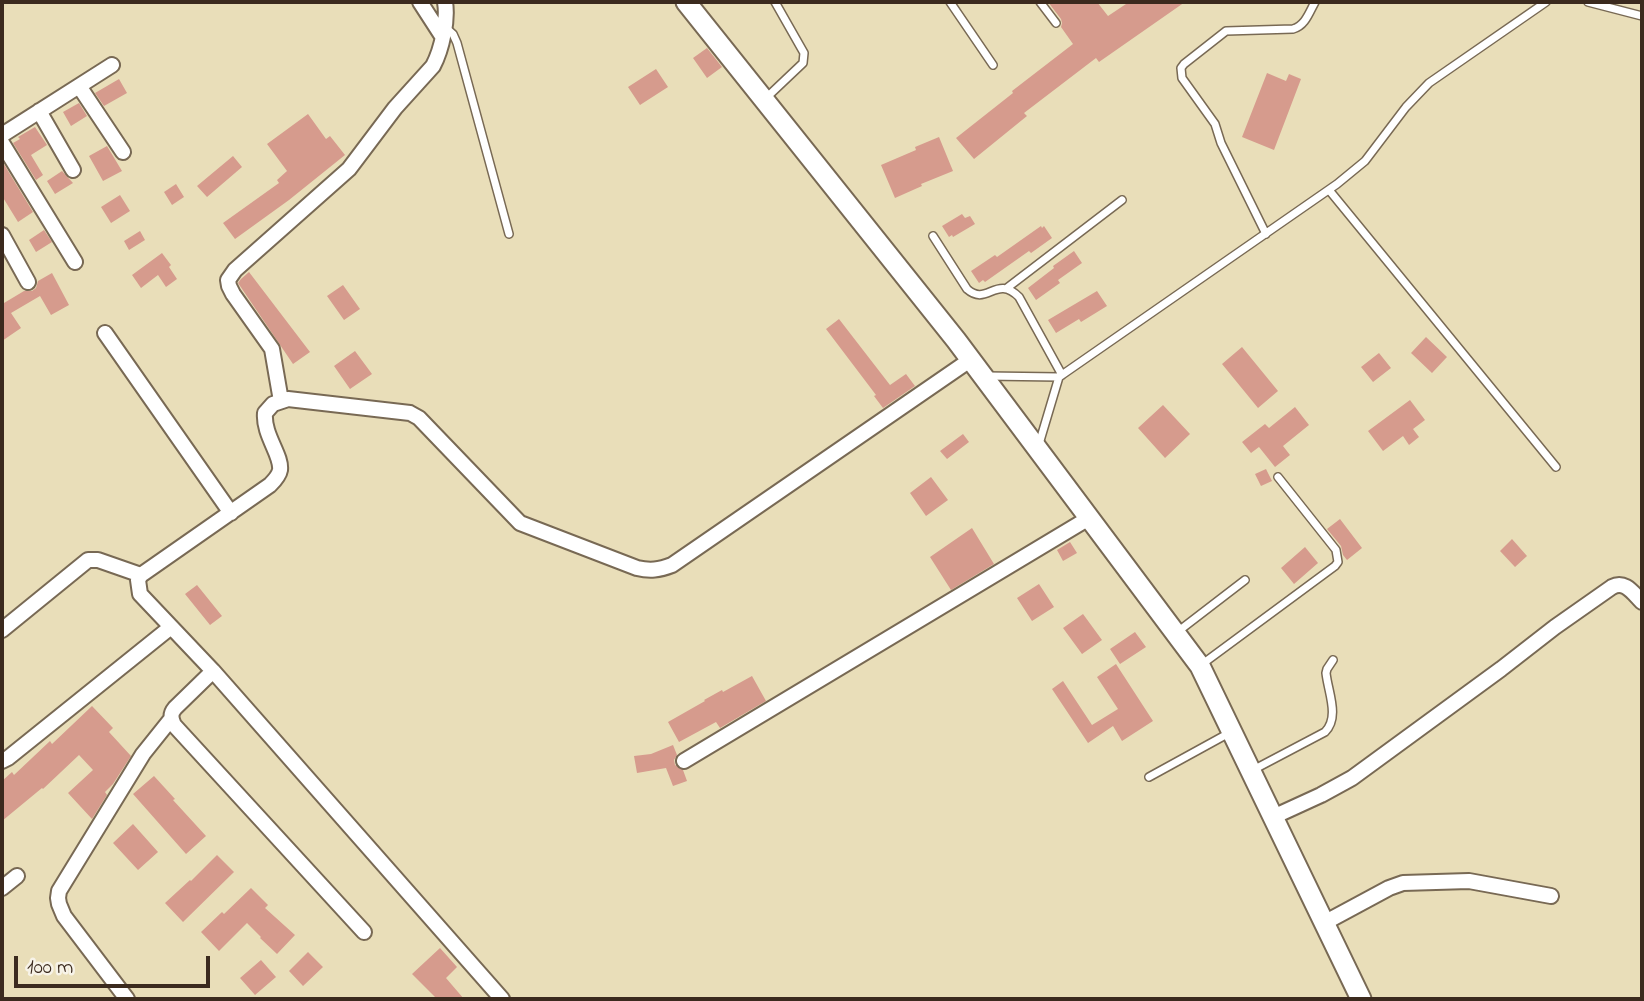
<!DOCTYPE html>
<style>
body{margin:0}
#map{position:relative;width:1644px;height:1001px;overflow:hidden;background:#e9deb9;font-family:"Indie Flower",sans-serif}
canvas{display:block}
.frame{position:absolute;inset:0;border:4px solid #3b2a1e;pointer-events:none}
.scale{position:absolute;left:14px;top:956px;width:196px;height:32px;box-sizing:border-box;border:4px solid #3b2a1e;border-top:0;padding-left:9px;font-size:21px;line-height:24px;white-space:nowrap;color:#3b2a1e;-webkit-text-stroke:5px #f7f3e8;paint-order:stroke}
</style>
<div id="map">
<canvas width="1644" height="1001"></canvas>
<div class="frame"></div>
<div class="scale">100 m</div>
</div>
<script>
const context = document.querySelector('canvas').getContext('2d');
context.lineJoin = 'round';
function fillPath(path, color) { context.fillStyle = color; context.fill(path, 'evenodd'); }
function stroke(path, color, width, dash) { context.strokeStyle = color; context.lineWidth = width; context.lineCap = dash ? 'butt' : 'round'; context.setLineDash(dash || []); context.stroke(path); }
fillPath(new Path2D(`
 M1048,2h49l11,14 21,-14h56l-86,60 -3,-4 -72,55 3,3 -53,43 -18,-21 57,-45 -1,-2 61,-47 -12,-17 1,-4 -1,-4z
 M707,48l15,19 -15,11 -14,-20z
 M656,69l12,18 -28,18 -12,-18z
 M1267,73l19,8 3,-7 12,5 -27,71 -32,-13z
 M119,79l8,14 -23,13 -9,-13z
 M79,103l8,13 -16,10 -8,-14z
 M308,114l18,25 4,-3 15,19 -56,45 -54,39 -12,-16 56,-40 -2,-3 10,-9 -20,-27z
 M35,127l12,18 -16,10 12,20 -7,5 -23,-37 7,-4 -2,-2z
 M939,137l14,34 -32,13 1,2 -27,12 -14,-33 35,-15 -1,-3z
 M107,146l15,25 -19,10 -14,-25z
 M233,156l9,11 -35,30 -10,-11z
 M2,161l31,51 -15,10 -16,-26z
 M62,171l11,12 -18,11 -8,-13z
 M176,184l8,13 -12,8 -8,-13z
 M120,195l10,16 -19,12 -10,-16z
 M962,214l3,4 5,-2 5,8 -22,13 -1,-2 -3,2 -7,-11z
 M1041,226l1,2 2,-2 8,12 -21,15 -2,-2 -44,31 -2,-2 -4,3 -8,-12 24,-16 2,2z
 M44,230l8,12 -16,10 -7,-12z
 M140,231l5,9 -16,10 -5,-9z
 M1074,251l8,12 -24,17 2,3 -24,17 -8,-12 26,-20 -1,-2z
 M162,253l9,12 -2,2 8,12 -11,8 -8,-12 -17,13 -9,-13z
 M249,272l61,80 -17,12 -55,-81 3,-4z
 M52,273l17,32 -18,10 -11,-19 -29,17 10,15 -19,13v-42l2,4 20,-12h8l4,-3 2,-7z
 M343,285l17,24 -16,11 -17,-24z
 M1097,291l10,15 -26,16 -2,-3 -23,14 -8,-13z
 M839,319l51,66 16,-11 9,12 -32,22 -9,-12 2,-1 -50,-66z
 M1426,337l21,20 -15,16 -21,-20z
 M1242,347l36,44 -20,17 -36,-44z
 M355,351l17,23 -22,15 -16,-23z
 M1379,353l12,15 -18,14 -12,-15z
 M1410,400l15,20 -12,9 6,8 -10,8 -6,-9 -20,15 -15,-20z
 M1163,405l27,29 -25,24 -27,-30z
 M1295,407l14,18 -26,21 7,9 -15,12 -16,-20 -8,6 -9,-11 23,-18 4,4z
 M963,434l6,8 -22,17 -7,-8z
 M1266,469l6,12 -11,5 -6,-12z
 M931,477l17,23 -22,16 -16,-23z
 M1340,519l22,29 -15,12 -4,-5 -2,-9 -14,-17z
 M972,528l22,36 -43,26 -21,-33z
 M1512,539l15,17 -12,11 -15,-16z
 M1070,542l7,11 -14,8 -6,-11z
 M1305,547l13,16 -24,21 -13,-16z
 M1039,584l15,23 -22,14 -15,-23z
 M197,585l25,31 -12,9 -25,-31z
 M1083,614l19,26 -20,14 -19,-26z
 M1135,632l11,15 -26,17 -10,-15z
 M1116,664l37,57 -31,20 -9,-15 -25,17 -36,-54 11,-8 29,44 26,-16 -21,-32z
 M752,676l14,25 -46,27 -4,-6 -37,20 -11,-20 37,-21 -1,-1 18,-10 1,2z
 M92,706l21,22 -4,4 22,24 -18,28 -8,8 2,3 -15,24 -24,-26 25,-23 -14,-15 -36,34 -1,-1 -40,33v-40l10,-9 2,3 36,-34 2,3z
 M673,745l4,10 -3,5 1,5 8,5 4,11 -14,5 -7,-18 -29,5 -3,-17 17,-2z
 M154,776l21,23 -2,1 33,36 -20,18 -53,-60z
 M133,824l25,28 -20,18 -25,-27z
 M217,855l17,17 -51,50 -18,-19 25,-23 1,1z
 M251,888l17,17 -3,3 30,27 -18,19 -17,-16 1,-1 -14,-14 -28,28 -18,-19 21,-20 2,2z
 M440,948l17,19 -11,11 18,21h-27l-25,-25z
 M308,952l15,15 -20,19 -14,-15z
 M261,960l15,17 -21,18 -15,-17z`), '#d69b8d');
const lane = new Path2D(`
 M950,2l43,63
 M1040,2l16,21
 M1588,2l54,14
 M444,26l9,8 4,9 52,191
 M765,99l38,-36 1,-10 -29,-51
 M1329,190l227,277
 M1266,234l-45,-91 -6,-19 -33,-46 -1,-10 3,-4 42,-33 67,-2c12,-3 16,-16 22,-27
 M933,236l34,53c20,18 29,-15 52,8l43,78
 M1007,288l115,-88
 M986,376l73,1
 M1039,444l20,-67 278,-193 28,-23 41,-54 23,-24 117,-81
 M1176,633l69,-53
 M1201,665l134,-99 3,-4 -2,-12 -58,-73
 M1251,771l74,-39c15,-15 3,-40 1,-59l1,-4 6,-9
 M1149,777l82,-45`);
const street = new Path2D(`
 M420,2l22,34
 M79,86l44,66
 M39,111l34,59
 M2,135l110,-70
 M2,143l73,119
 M2,235l26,47
 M105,333l126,180
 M281,401l-9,-52 -39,-55 -4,-8 -1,-6 7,-10 114,-101 46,-61 38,-42c9,-17 15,-46 12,-64
 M2,630l86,-70h10l43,15
 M213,671l-38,37c-5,6 -4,10 -1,17l190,207
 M2,761l6,-3 163,-131
 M684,761l405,-243
 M1273,817l48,-22 31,-17 149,-109 54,-42 57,-40c13,-7 21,6 30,15
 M2,888l15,-12
 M1324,923l65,-35 14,-5 66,-2 82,15
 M127,999l-63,-83 -5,-12 -1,-6 1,-7 84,-137 28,-35
 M502,999l-289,-328 -73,-77 -2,-14 3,-5 129,-90c4,-4 9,-9 10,-15 2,-15 -17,-35 -15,-57l8,-9 15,-5 122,14 9,5 101,105 117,45c13,3 22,2 35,-3l298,-205`);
const secondary = new Path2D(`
 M686,2l270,338 244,326 161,333`);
stroke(lane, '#786954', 10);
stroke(street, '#786954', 18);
stroke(secondary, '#786954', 23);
stroke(lane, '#fff', 7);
stroke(street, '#fff', 14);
stroke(secondary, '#fff', 19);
</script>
